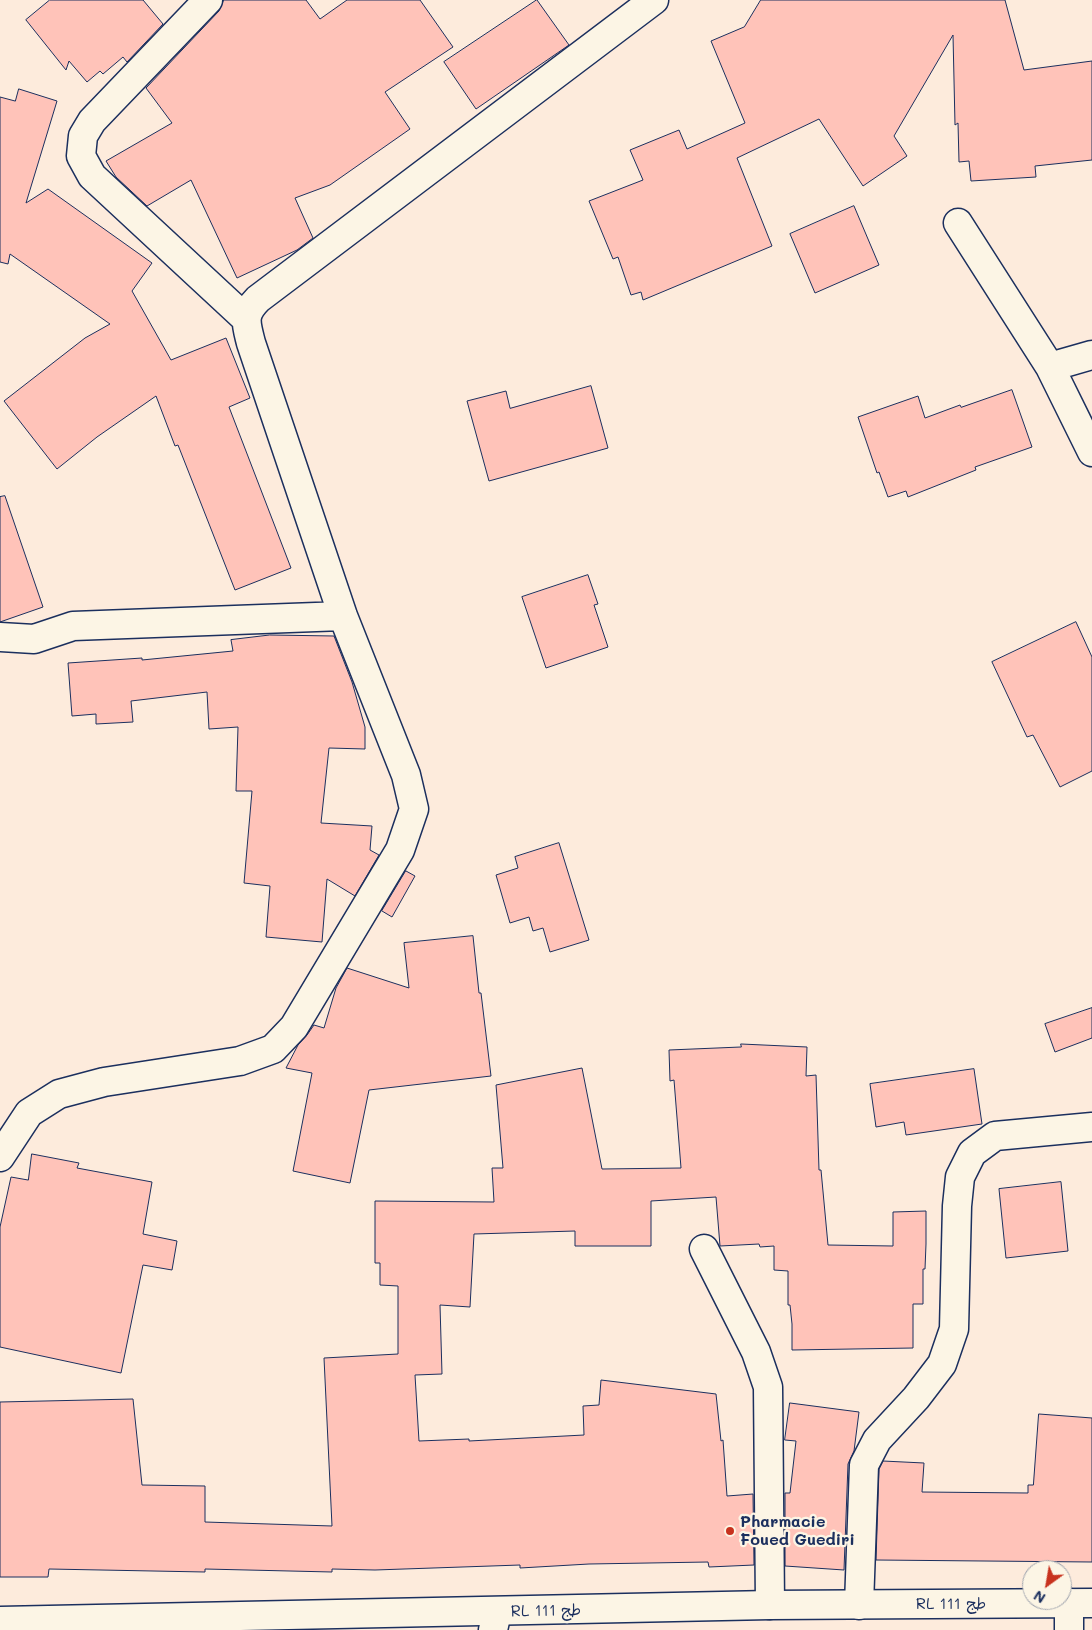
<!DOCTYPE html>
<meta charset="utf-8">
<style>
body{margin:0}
#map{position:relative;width:1092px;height:1630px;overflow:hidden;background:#fdebdc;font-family:Mali,sans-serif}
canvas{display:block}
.north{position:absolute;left:1022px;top:1560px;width:50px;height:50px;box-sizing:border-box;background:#fcf5e5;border:1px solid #a2a6af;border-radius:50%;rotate:212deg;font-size:14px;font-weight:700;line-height:20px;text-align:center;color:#1b2f5e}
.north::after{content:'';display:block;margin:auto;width:18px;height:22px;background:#c8321e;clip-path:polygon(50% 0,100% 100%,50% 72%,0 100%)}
</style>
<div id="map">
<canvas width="1092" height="1630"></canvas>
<div class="north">N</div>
</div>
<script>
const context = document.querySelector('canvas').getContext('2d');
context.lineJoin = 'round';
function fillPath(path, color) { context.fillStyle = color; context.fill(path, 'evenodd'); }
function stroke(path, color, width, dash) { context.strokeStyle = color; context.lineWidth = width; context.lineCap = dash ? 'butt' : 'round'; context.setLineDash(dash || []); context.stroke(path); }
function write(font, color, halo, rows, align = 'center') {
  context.font = font + ' Mali,"Playpen Sans Arabic",sans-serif'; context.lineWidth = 4.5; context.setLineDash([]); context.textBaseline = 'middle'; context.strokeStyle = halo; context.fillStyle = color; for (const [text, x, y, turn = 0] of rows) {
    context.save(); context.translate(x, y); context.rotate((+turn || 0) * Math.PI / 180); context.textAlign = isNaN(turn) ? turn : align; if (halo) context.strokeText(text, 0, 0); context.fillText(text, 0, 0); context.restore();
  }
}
const building = new Path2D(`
 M50,0h93l20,24 -36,38 -4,-5 -20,17 -3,-3 -13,11 -18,-21 -3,9 -40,-50z
 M224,0h82l14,19 27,-19h73l33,47 -68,45 25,37 -80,56 -35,13 18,40 -16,12 -60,28 -46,-98 -44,26 -31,-29 -10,-16 66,-38 -26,-35 73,-77z
 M537,0l32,45 -93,64 -32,-47z
 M761,0h244l19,70 68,-9v99l-57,6 1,11 -65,4 -2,-20 -10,1 -1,-39 -3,2 -2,-90 -59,101 13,20 -44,30 -44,-67 -82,39 35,88 -129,54 -2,-8 -10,3 -13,-38 -5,2 -24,-58 54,-21 -13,-30 49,-20 8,19 58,-26 -34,-82 33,-14z
 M19,89l38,12 -31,102 22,-14 104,74 -20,28 39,69 55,-22 24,60 -21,9 62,161 -56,22 -57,-145 -3,1 -19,-50 -59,41 -40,32 -53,-68 81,-63 25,-14 -100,-70 -2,10 -8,-2v-165l15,4z
 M854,206l25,59 -64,28 -25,-59z
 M591,386l17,62 -119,33 -22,-80 39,-10 4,17z
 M1012,390l20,57 -57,20 1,3 -68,27 -2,-6 -18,6 -9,-25 -2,1 -19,-56 60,-21 7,22 35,-13 1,2z
 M5,496l38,111 -43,15v-125z
 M588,575l10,29 -4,1 14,42 -62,21 -24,-71z
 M1076,622l16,35v114l-32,16 -27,-52 -6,2 -35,-75z
 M270,635l64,1 18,46 13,45v22l-36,-1 -8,75 51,3 -2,24 9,5 -24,41 -28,-17 -5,63 -56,-5 4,-51 -26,-3 8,-92h-16l2,-64 -29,2 -2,-37 -76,9 2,21 -37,2v-10l-24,2 -4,-53 74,-5v2l91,-9 -2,-11z
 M559,843l30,97 -39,12 -7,-24 -10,3 -4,-14 -19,6 -14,-48 22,-7 -3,-11z
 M406,871l9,5 -23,41 -10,-6z
 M473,936l6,57h2l10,83 -122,14 -19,93 -57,-12 19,-98 -26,-5 12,-23 9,-10 7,-10 10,3 12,-40 11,-20 62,20 -5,-45z
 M1092,1008v30l-37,14 -10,-28z
 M741,1044l66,3 -1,29 10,-1 3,95h2l7,75 65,1v-34l33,-1v33l-1,25h-2v35h-10v44l-121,2v-26l-2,-19h-2v-34l-14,-1v-24l-14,1 -1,-3 -39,2 -4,-49 -65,4v45h-76v-15l-101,3 -4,73 -30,-2 2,69 -27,1 4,66 50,-2v2l115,-6 -1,-29 16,-1 2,-25 115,14 5,47 2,-1 4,56 26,-2 1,71 -45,2 -1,-5 -119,2 -69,4v-3l-145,5 -43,-1v3l-127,-3v3l-156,-3 -1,8h-48v-175l133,-3 9,86 63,1v36l127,4 -8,-168 74,-4v-68l-18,-1v-22h-5v-62l119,1 -2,-34h11l-7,-83 86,-17 20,101 79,-1 -7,-88 -4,1 -1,-31 72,-3z
 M974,1069l8,55 -76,11 -2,-13 -28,5 -6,-43z
 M32,1154l47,9 -2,5 75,14 -9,52 34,7 -5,29 -29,-5 -22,108 -121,-26v-120l11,-50 17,3z
 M1061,1182l7,69 -62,7 -7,-69z
 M790,1403l69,9 -5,39 -6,13 -4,106 -59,-4v-73h5l6,-52 -11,-1z
 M1039,1414l53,4v144l-216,-2 3,-91 4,-8 41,2 -2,29 106,1v-8h5z`);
fillPath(building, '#ffc3b9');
stroke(building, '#1b2f5e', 1);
const street = new Path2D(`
 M208,0l-116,121 -9,15 -2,20 11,20 153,142
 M958,223l92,144 42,85
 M1050,367l42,-12
 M0,637l34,2 39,-13 270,-10
 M0,1157l29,-44 30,-19 45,-12 136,-21 33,-12 21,-22 106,-177 14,-41 -8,-34 -63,-159 -92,-273c-5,-20 -9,-28 7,-44l396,-299
 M704,1249l52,103 12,35 2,218
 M859,1605l5,-140 13,-25 39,-42 26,-34 12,-35 3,-123 3,-29 12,-24 23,-17 97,-9
 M493,1630l4,-18
 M1069,1630v-27`);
const secondary = new Path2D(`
 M0,1621l770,-16 322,-2`);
stroke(street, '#1b2f5e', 31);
stroke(secondary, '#1b2f5e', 31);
stroke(street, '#fcf5e5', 28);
stroke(secondary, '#fcf5e5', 28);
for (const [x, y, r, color] of [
 [730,1531,5,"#c8321e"]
]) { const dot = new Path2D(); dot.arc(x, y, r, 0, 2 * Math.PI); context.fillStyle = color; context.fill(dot); stroke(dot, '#fcf5e5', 2); }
write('bold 16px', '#1b2f5e', '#fcf5e5', [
 ["Pharmacie",740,1522],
 ["Foued Guediri",740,1540]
], 'left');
write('16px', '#1b2f5e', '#fcf5e5', [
 ["RL طج 111",951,1604],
 ["RL طج 111",546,1611,-1]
]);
</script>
